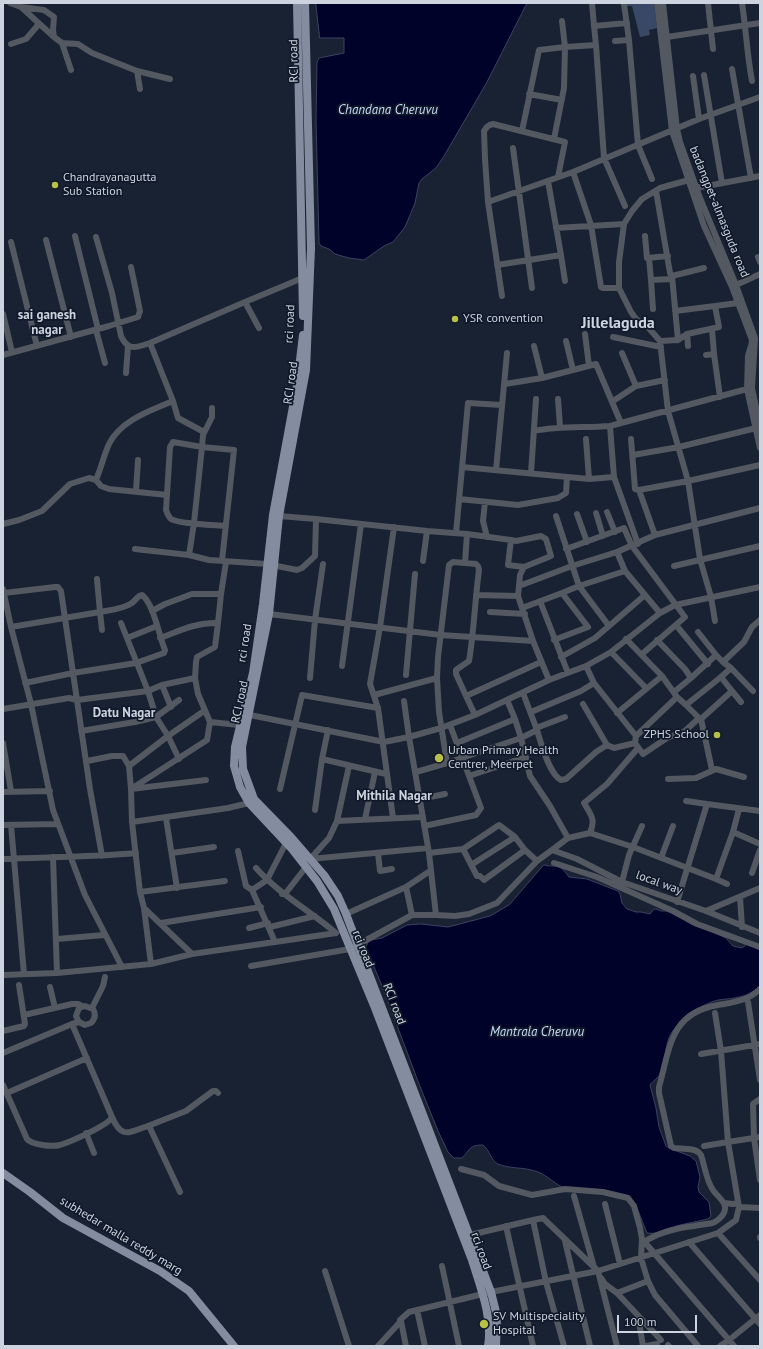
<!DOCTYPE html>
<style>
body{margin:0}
#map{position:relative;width:763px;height:1349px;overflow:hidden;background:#192233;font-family:"PT Sans",sans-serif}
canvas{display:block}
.frame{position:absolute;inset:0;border:4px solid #cdd4df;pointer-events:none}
.scale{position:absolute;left:617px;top:1315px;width:80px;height:18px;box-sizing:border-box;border:2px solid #cdd4df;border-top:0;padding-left:5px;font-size:12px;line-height:14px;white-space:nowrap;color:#cdd4df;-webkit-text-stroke:3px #101929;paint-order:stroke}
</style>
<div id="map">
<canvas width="763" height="1349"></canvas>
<div class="frame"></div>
<div class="scale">100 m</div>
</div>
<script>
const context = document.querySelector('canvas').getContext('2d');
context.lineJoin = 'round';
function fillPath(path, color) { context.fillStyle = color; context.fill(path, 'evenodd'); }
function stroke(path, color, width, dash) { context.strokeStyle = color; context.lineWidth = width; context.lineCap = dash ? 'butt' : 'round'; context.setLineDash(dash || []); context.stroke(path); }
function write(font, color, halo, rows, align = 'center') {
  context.font = font + ' "PT Sans",sans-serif'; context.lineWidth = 3.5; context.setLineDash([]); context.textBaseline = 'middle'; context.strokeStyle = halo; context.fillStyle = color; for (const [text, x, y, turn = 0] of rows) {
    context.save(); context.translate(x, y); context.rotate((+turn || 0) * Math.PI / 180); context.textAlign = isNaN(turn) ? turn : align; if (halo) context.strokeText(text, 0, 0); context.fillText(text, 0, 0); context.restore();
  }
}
fillPath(new Path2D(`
 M626,3h28l3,25 -8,2 1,5 -10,2 -8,-31h-5z`), '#394866');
const water = new Path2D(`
 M316,3h211l-40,79 -43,74 -8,12 -14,11 -3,4 -4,20 -10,24 -12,15 -9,4 -20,14 -15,-2 -14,-4 -6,-5 -8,-3 -2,-3 -3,-124 1,-57 2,-4 25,-5v-15h-24z
 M544,865c5,1 6,1 10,1 7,-1 11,6 15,11l18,2 31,12 2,3 2,9 5,6 9,3h5l9,2 4,-5h2l5,2h7l19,9 4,4 6,1 29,13 7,8 9,2 5,-4 13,6v35c-11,13 -26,13 -42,15 -8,2 -23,9 -30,14 -6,4 -17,18 -19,24 -4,10 -4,26 -9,36 -2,5 -7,6 -10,11l6,23 3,19 7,19 3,2 21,8 6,5 4,16 -2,10 1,5 10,10 2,14 -3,3c-9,2 -19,4 -28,6 -11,3 -22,10 -33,8l-12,-30 -9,-8 -64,-8c-10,-5 -16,-13 -27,-16 -12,-4 -25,-2 -37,-7 -8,-4 -8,-14 -15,-19 -14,0 -12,4 -21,13h-8l-6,-6 -10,-21 -19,-47 -33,-88 -20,-49 2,-5 3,-2 11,-2 25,-13 14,-1 27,3 42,-11 19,-11z`);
fillPath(water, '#00022a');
stroke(water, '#3e4160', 1);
stroke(new Path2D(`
 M10,3l11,4 23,3 10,7 -1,13 1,7 8,6 9,27
 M592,3l2,23
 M657,3l15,128 32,95 28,61 20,53c0,6 -3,10 -4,16l-1,33 13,59
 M663,3l14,126 3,13 20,56 36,87 19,53 -3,50 8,38
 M708,3l3,28
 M742,3c4,26 5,52 10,78
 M624,4l5,36 9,105 14,34
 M21,7l33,30
 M562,21l3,26 31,-2 -2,-19 33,-3
 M711,31l2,18
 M667,37l93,-14
 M615,41l14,-1
 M62,43l16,1 14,9 45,18 33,8
 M11,44l15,-5 13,-15
 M596,45l8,113 21,48
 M732,69l19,109
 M137,71l3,18
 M704,75l18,108
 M693,76l6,43
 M529,94l33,6
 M522,131l17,-81 26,-3 -1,41 -10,51
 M513,148l19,140
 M573,172l18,53 10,62 2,1h16
 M689,180l-29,8 -18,11 -10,12 -8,13 -5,38v26l12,24 5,7 11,7 13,15 8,70 20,70 12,78 11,38 4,24
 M696,188l64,-12
 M656,191l14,82 2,3 6,64 -18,1
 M488,202l-3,-43 -1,-28c2,-4 4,-6 9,-7l72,18 -7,35
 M556,228l68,-4
 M75,236l23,93
 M645,236l2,22 21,-2
 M96,237l16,56 9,43c7,16 16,11 29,7l95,-41
 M46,240l25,97
 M11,242l26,104
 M561,255l4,26
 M758,257l2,5
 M649,258l2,22
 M497,265l64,-10 -13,-74
 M672,276l32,-8
 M736,285l24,-11
 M502,296l-14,-94 85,-30 126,-53 61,-22
 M653,309l-2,-29 21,-1
 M675,311l40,-5
 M3,314l9,38
 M259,328l-14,-26 60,-25
 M712,329l2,25
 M96,330l9,33
 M585,334l4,32
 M687,334l1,12
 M613,337l48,10
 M678,340l9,-6 32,-7 -4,-21 23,-3
 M150,343l23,58 5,17 26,14
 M534,346l8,32
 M622,353l14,33
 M3,355l106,-29 29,-9 2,-6 -9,-44
 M706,355l8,-1 6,43
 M573,370l23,-6 25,59
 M126,373l2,-27
 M505,384l37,-6 31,-8 -7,-29
 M558,399l2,28
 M613,401l23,-15 29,-6
 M212,408v9l-9,18 -1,12 32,3 -12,111
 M610,426l4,51 24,67
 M534,431c25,-5 50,-3 76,-5l137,-37
 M586,439l3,40
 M631,439l4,50 4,1 16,45
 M633,455l46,-8 77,-19
 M462,467l127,12 25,-2
 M496,470l11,-117
 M531,473l5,-74
 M639,490l49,-9 72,-16
 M136,491l2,-31
 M167,495l-58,-6 -8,-3 -5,-6c5,-12 8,-25 13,-36 12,-24 41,-33 64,-43
 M459,499l59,6 40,-7 8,-5 1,-16
 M485,502l-2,19 4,16
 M607,512l8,20
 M596,513l7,23
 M577,514l10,28
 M279,516l37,3 111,12 40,3 44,6 5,1 25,-5 5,3 5,17 -27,11 -16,-2 3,-25
 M556,516l23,70 30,40
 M3,524l16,-4 23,-9 28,-27 19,-6 7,2
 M226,526c-11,-1 -48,-2 -55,-7 -3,-3 -4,-6 -5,-9l4,-63 3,-5 29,5 -8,76 -5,32 20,5 58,4 30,6 5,-2 13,-12 1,-37
 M456,533l12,-130 34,2
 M135,549l54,6
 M566,549l58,-21 8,18 53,71 -43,37
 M617,552l8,19 35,42
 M423,561l4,-30
 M674,566l86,-20
 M524,567l-4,8 -2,21 15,45 16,39
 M519,586l53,-20 45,-14 38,-17 105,-27
 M3,589l8,38 20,77 22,106 32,85 37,72
 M4,593l51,-6h3l3,4 29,198 12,67
 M562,593l17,-7 46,-15
 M476,595l42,1
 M540,601l28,72
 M522,608l40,-15 26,34 -34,13
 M152,611l13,-7 27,-10h29l5,-32
 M490,612l35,2
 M269,614l172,21 92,6
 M676,625l32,39
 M11,627l89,-15 -3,-33
 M698,632l18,23
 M127,638l30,-12
 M160,638c19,-7 37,-16 58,-15l3,-29
 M626,639l36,37 15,21 9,8
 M657,640l28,29 6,9
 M611,652l35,36
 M561,657l34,-19 50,-43
 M342,666l19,-142
 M586,666l8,17 42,53 -1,7 8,11 24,-16 18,-7 14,-13 2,1 31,-28 -11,-14 10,-9 -8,-6 21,-20 8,-15 8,-7
 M731,668l22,23
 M406,675l9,-101
 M310,678l5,-58 8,-56
 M25,683l48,-10 63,-10 28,-10 1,-3c-6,-14 -11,-46 -23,-55 -5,1 -6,5 -10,8 -9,6 -21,7 -32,9l2,18
 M162,685l9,22
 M732,691l9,11
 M674,692l17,-14 25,-23 7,7
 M374,695l63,-17
 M466,696l-10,-22v-4l13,-9c5,-30 6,-61 10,-91l-1,-4 -2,-2 -11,-1 2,-29
 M179,700l-23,17 12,19 11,23
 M507,700l8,19 6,19 9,38 20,30 18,32
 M3,709l66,-11 8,2 71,-9 14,-6 33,-7
 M531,712l50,-21 13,-8
 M617,713l45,-37
 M250,715l134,27 25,-5 -5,-36
 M475,715l-9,-19 75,-34
 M699,718l-13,-13 35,-28
 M701,719l11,51
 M210,722l29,3
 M536,728l29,-11
 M537,730c4,13 12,44 24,50l5,-1 30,-27 11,-7 -24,-41
 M81,731l54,-9 21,-5 -8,-26 -27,-68
 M636,736l41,-39
 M3,743l8,48
 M457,743l58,-24
 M607,745l7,3 21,-5
 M322,759l64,15
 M87,761l25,-5h11l6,10 2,23 75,-9
 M447,763l74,-25 16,-8 -14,-37
 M129,766l39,-30 36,-25
 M416,772l31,-9 -8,-51 -2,-34 1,-21 11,-92 4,-3 12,1
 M469,776l57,-19
 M668,779l28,-1 20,-9 28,8
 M280,789l22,-94 76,13
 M3,792l47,-1
 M420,799l25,-5
 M686,801l21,3
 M315,810l7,-51 6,-29
 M166,818l11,70
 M393,818l-15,-110 -8,-24 10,-57 14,-100
 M365,819l10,-47
 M337,821l86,-4
 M132,822l96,-14 21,-5 3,-2
 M3,825l55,-1
 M11,825l13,149
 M424,826l52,-11 5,-7 -31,-83
 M733,832l27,12
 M590,833c6,-14 1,-18 -6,-30l23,-19 31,-36
 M463,849l14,27h3l4,4 41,-30
 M552,850l25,9 45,23 84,29 54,22
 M238,851l8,35 6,4
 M172,853l42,-6
 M378,853l2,18 12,-2
 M429,853l34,-4 36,-24 16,12 10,13 12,11
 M53,857l4,116
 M311,858l18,-20 8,-17 12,-55
 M661,858l12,-32
 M3,859c45,-2 89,-2 133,-6
 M310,859l118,-11
 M554,863l43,14 76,34 24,13 63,23
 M471,865l44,-28
 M256,868c23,26 54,43 80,65
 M752,873l8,-23
 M716,879l11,5
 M622,882l7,-27 13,-29
 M406,887l6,28
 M140,892l85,-11
 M282,894h3l21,-27
 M740,897l2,30
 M677,902l30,-98 53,7
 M144,908l7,56
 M706,911l54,-23
 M346,914l60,-27 24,-16
 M436,915l19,1 14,-2 28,-11 40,-42 15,-11 16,-12 22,-5 43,14 83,32 17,-47 6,-23
 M161,923l100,-16
 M270,927l45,-11
 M249,928l19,-5
 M57,939l47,-4
 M275,942l61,-9
 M192,954l-48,-46 -4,-16 -8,-70 -1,-33 76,-49 3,-18 -12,-28 -3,-16 1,-16 1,-5 18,-10 3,-24
 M251,966l99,-17 62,-34h24l-7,-62 -20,-116 32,-9 34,-13 74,-35 37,-14 25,-14 49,-39 15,-8 85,-18
 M3,975l54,-2 94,-9 41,-10 83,-12 -23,-52 15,-10 19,-37
 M50,987l5,21
 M748,1002l12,78
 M92,1008l11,-22 2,-9
 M715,1013l6,38 7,91 32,-5
 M24,1015l48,-11h6l4,2
 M3,1031l21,-5 1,-2 -6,-39
 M3,1053l69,-29 7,-2 6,3 6,-2c4,-4 5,-9 2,-14l-8,-3 -6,2 -3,8 3,6
 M701,1054l59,-10
 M3,1085l24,54c5,6 25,8 33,6 10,-3 49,-20 52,-28l-40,-93
 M7,1093l80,-35
 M760,1099l-7,5 1,34 6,42
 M112,1117c10,23 17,15 36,9l2,2 30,64
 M148,1126l38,-15 27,-20h3l2,2
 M86,1133l8,20
 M704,1146l24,-4 11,65
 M461,1169l23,6 15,11 33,9 33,-6 38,3 25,6 6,8 6,22 2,11 -1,19 7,23 7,14 43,51
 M574,1196l20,71
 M724,1203l9,1 5,-1
 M605,1204l15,60
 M533,1220l13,62 18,64
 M506,1226l27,120
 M718,1233l42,47
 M470,1235l63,-15 10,-2 55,53 19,75
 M760,1237v1
 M642,1239l87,101 31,-25
 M565,1241l25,105
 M644,1242c15,-10 33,-14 50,-16 7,-2 14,-1 21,-4 5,-3 11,-9 10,-15 0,-6 -9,-12 -12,-17 -7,-10 -8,-23 -12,-35 -5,-8 -19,-6 -27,-7l-3,-2 -12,-53v-6c11,-39 11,-74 59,-82 16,-3 30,-4 42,-16
 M689,1242l71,82
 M442,1266l17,80
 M325,1271l24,75
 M601,1278l4,6 12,9 44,47
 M617,1293l31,-12
 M417,1310l8,36
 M638,1316l5,30
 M401,1321l5,25
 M668,1345l1,1
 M378,1346l23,-25 -1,-1 9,-8 82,-20 107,-21 120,-38 18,-13 3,-13 21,1
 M646,1346l11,-2
 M720,1346l9,-6 5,6`), '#535861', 6);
stroke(new Path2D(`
 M297,3l6,313
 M305,3l6,245 -5,122 -27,146 -10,98 -27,133 1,22 11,30 37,38 33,38 14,21 8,18 145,378 6,24 -1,30
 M303,335l-6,50 -24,130 -10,89 -10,69 -18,74 -1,19 6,21 9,16 43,46 25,32 17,28 41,99 97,252c8,26 21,58 16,86
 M3,1173l27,19 33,26 97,53 29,20 45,55`), '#838d9f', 8);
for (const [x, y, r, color] of [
 [55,185,4,"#b9c046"],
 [455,319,4,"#b9c046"],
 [717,735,4,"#b9c046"],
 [439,758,5,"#b9c046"],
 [484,1324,5,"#b9c046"]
]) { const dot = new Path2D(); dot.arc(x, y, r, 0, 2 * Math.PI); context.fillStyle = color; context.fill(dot); stroke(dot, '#101929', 1.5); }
write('12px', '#cdd4df', '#101929', [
 ["RCI road",294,61,-91],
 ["badangpet-almasguda road",719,212,68],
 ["rci road",290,324,-87],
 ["RCI road",291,383,-82],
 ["rci road",245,643,-81],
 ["RCI road",240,702,-78],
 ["local way",659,883,20],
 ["rci road",363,949,68],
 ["RCI road",394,1004,69],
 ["subhedar malla reddy marg",121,1236,31],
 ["rci road",481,1251,70]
]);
write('12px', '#cdd4df', '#101929', [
 ["Chandrayanagutta",63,178],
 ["Sub Station",63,192],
 ["YSR convention",463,319],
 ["ZPHS School",709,735,"right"],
 ["Urban Primary Health",448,751],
 ["Centrer, Meerpet",448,765],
 ["SV Multispeciality",493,1317],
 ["Hospital",493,1331]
], 'left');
write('italic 13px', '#c7d8f7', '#101929', [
 ["Chandana Cheruvu",388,110],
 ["Mantrala Cheruvu",537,1032]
]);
write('bold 13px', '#cdd4df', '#101929', [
 ["sai ganesh",47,315],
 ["nagar",47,330],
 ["Datu Nagar",124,713],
 ["Mithila Nagar",394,796]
]);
write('bold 16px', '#cdd4df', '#101929', [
 ["Jillelaguda",618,323]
]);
</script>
